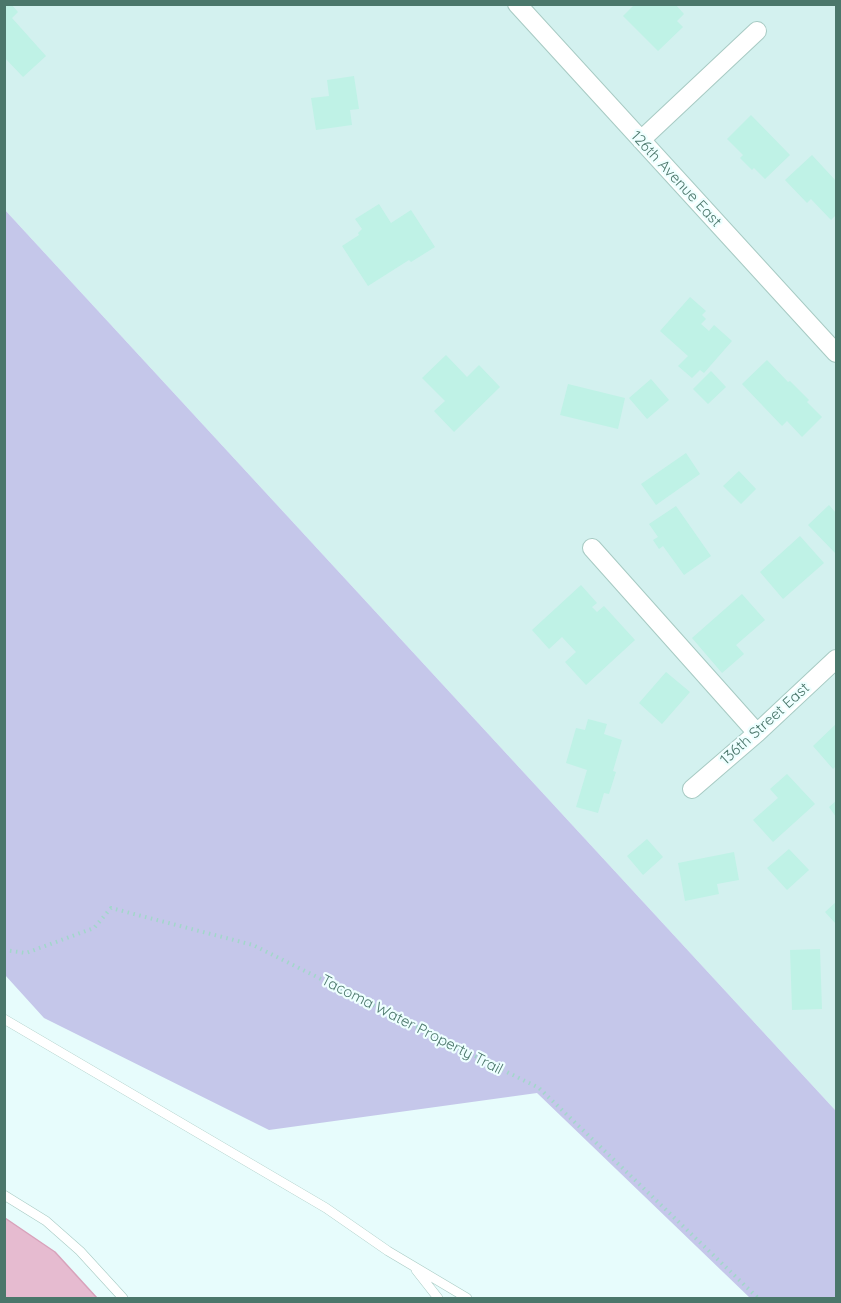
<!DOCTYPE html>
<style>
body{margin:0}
#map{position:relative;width:841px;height:1303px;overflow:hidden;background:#e7fcfc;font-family:Quicksand,sans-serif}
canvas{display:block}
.frame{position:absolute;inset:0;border:6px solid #4b776b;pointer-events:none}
</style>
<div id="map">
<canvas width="841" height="1303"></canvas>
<div class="frame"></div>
</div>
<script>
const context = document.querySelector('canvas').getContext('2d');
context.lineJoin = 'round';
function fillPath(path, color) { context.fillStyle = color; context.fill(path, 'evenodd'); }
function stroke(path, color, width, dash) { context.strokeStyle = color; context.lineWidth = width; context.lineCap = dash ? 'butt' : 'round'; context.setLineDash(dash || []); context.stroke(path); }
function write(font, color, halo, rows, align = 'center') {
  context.font = font + ' Quicksand,sans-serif'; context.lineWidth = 4.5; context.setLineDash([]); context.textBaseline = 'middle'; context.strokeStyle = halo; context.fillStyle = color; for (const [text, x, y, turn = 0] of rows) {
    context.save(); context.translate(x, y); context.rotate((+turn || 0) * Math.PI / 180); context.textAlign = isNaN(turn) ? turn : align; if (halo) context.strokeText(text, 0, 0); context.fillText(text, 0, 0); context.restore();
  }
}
fillPath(new Path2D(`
 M5,5h831v1106l-831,-901z`), '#d3f1ef');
fillPath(new Path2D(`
 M5,210l831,901v187h-86l-213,-205 -268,37 -225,-112 -39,-43z`), '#c5c7ea');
const water = new Path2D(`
 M5,1218l50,34 42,46h-92z`);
fillPath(water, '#e6bbd0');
stroke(water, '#d8a2bb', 1.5);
fillPath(new Path2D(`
 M4,4h7l7,8 -6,6 34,38 -23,21 -19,-20z
 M635,4h25l2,2 1,-2h12l9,10 -7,7 6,6 -25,24 -35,-35z
 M354,76l5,33 -9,1 2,15 -36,5 -5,-32 18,-2 -2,-16z
 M751,115l39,40 -25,24 -11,-11 -2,2 -12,-12 3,-3 -16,-16z
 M812,155l24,26v34l-5,5 -20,-21 -4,4 -22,-23z
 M379,204l12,19 20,-13 24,37 -24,15 -2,-2 -41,26 -26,-40 17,-11 -1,-2 4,-4 -7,-10z
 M690,297l16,14 -4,4 4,4 -5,5 8,7 5,-6 18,16 -28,32 -4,-3 -8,8 -14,-12 10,-10 -28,-25z
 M446,355l21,22 12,-12 21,22 -46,45 -20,-21 11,-10 -23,-23z
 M767,360l21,22 2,-1 19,19 -2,2 15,15 -20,20 -15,-16 -5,5 -40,-42z
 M711,371l15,16 -18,17 -15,-15z
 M651,379l18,21 -22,19 -18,-21z
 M568,384l57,14 -7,31 -58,-14z
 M686,453l14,21 -44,31 -15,-21z
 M739,471l17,18 -15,15 -18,-18z
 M829,505l7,8v41l-28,-29z
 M676,506l35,50 -27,19 -21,-29 -4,3 -6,-9 5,-3 -9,-13z
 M800,536l24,27 -41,36 -23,-27z
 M581,585l16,18 -5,4 5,5 7,-6 31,34 -49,45 -21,-23 11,-10 -14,-15 -13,12 -17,-19z
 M742,594l23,26 -29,25 8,9 -22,19 -30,-35z
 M666,672l24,20 -28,32 -23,-21z
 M588,719l19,5 -3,10 18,6 -9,31 3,1 -7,22 -5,-1 -6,20 -22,-6 11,-37 -21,-7 10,-35 9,2z
 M836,724v42l-3,3 -20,-23z
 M787,774l28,30 -42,38 -20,-22 25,-22 -8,-9z
 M836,801v16l-7,-10z
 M647,839l16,18 -20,18 -16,-19z
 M789,849l20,21 -22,20 -20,-22z
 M734,852l5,28 -22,4 2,10 -34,7 -7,-38z
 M836,902v22l-11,-12z
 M820,949l2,60 -30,1 -2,-60z`), '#bff2e6');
const lane = new Path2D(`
 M4,1019l322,189 62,43 79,47
 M4,1195l42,26 34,30 43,47
 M416,1270l22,28`);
const street = new Path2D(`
 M517,4l319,349
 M641,140l116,-109
 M592,548l165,185
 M692,789l65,-56 79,-74`);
stroke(lane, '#a7cac3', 10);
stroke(street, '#a7cac3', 20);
stroke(new Path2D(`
 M4,950l22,3 68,-25 17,-20 142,37 286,143 219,210`), '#a2d7ca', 4, [1.5, 4.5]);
stroke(lane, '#fff', 9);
stroke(street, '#fff', 18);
write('15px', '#4b776b', '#eff', [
 ["126th Avenue East",676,179,47],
 ["136th Street East",765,724,-42],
 ["Tacoma Water Property Trail",412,1025,27]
]);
</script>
